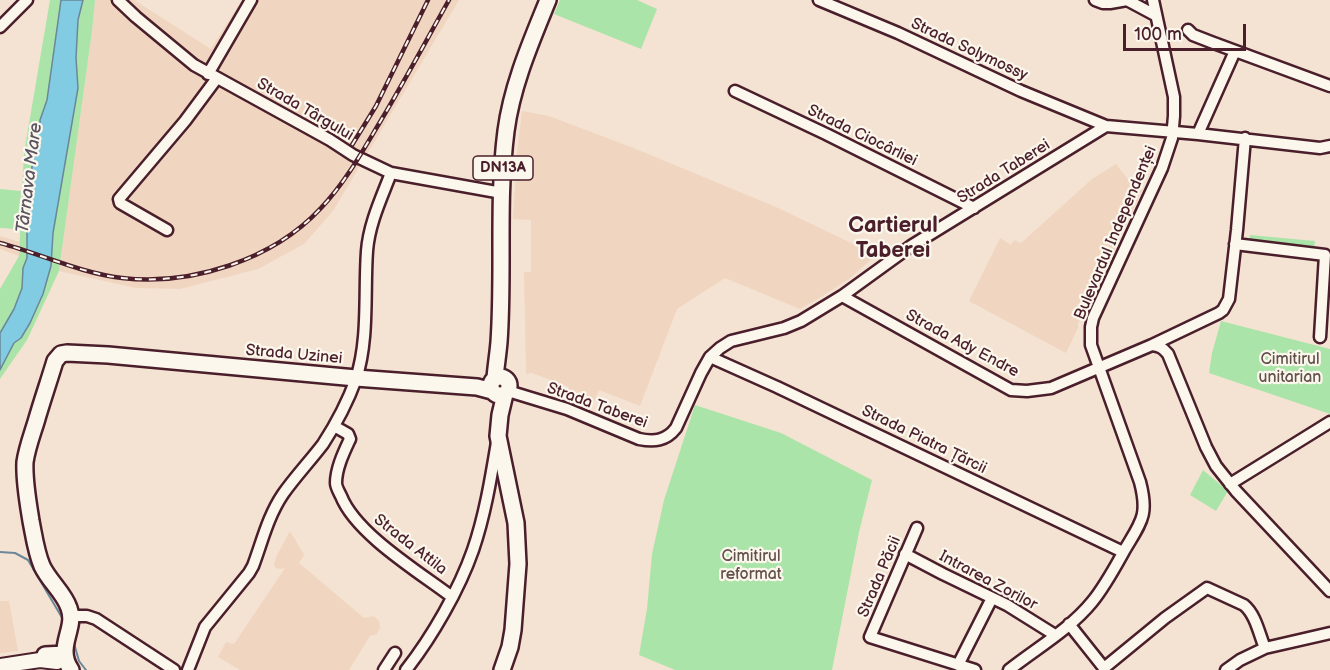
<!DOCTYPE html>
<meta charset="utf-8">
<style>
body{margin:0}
#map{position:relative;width:1330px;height:670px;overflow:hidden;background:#f4e3d2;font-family:"Balsamiq Sans",sans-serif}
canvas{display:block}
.scale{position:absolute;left:1123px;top:24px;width:123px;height:27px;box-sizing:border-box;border:3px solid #4a1f2b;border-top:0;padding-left:8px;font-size:18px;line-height:21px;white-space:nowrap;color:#4a1f2b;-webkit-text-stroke:4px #fbf7ec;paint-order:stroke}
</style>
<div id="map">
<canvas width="1330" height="670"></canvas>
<div class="scale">100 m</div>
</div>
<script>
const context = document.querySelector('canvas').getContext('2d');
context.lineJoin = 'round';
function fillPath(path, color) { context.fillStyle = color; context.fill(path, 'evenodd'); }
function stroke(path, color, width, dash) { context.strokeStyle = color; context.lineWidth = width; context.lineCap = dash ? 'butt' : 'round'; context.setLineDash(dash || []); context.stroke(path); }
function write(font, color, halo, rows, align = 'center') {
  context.font = font + ' "Balsamiq Sans",sans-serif'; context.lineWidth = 4.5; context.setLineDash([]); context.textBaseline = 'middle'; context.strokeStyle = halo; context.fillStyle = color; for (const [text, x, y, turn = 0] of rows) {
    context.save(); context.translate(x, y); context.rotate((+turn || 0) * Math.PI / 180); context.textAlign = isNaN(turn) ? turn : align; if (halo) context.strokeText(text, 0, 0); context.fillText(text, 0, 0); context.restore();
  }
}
fillPath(new Path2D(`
 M95,0h39l77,49 31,-49h217l-126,211 -29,33 -46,25 -78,20 -44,-1 -77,-17 33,-240z
 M522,111l27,5 82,31 145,60 100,48 -27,24 -33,21 -16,9 -75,-31 -48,31 -37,97 -41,-16 -7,16 -27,-8 4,-11 -37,-14 -6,1 -2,-102h7v-52l-18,-1 4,-65z
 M1116,164l17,22 9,4 -58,126 -3,2 -3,5v5l-12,25 -97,-52 31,-63 11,7 3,-5 7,3 71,-64z
 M0,236l20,6 -1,14 -19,-7z
 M290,531l14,24 -5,8 65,55 10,-2 5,5 1,7 -3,6 -7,2 -21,34h-109l-22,-13 8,-15 8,2 51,-76 -5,1 -4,-1 -2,-3 2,-8z
 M0,601h9l9,50 -18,2z`), '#f0d5c0');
fillPath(new Path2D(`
 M50,0h11l-14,101 -7,19v3l-11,60 -2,50v25l-4,10 -1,20 -8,21 -14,24v-44l19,-33 5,-103z
 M83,0h12l-3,31 -33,240 -32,69 -27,39v-9l14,-27 7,-5 9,-15 13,-29 8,-28 2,-33 25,-145 -2,-30 2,-38z
 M560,0h77l20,9 -16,40 -87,-35z
 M0,189l21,2 -3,38 -18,-1z
 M1250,235l65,6 -1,10 -65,-7z
 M1221,321l109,28v65l-121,-41 3,-20z
 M695,405l86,28 91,47 -13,52 -27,138h-157l-36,-15 8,-46 5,-55 12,-54z
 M1203,470l25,21 -12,20 -26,-16z`), '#abe4a8');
const water = new Path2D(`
 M61,0h22l-5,20 -2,38 2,30 -25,145 -2,33 -8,28 -13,29 -9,15 -7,5 -14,27v-37l14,-24 8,-21 1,-20 4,-10v-25l2,-50 6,-32c-4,-8 0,-20 5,-28v-3l7,-20z`);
fillPath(water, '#81cce2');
stroke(water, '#6b8799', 1.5);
stroke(new Path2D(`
 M0,552l15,1 13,7 36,61
 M73,640l6,21 7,9`), '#6b8799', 2);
const street = new Path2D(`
 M118,0l18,17 58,48 136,75 23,15 38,18 111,20
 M819,0l79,33 123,58 85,35
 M1095,0l8,3h7l17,-3 28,15
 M0,27l27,-27
 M1188,30l5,5 18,7 119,44
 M208,74l43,-74
 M735,91l91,43 148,74
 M1198,134l37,-83
 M167,230l-47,-27 -1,-4 66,-78 32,-43
 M1235,244l90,11 -5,82
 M842,296l169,94 16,1 24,-3 101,-43c8,1 11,3 16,9l38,93 10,19 20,25 94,100
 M1152,345l67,-32 4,-3 6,-11 8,-69 8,-92
 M710,357l67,30 346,165
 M508,391l59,18 72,30c15,3 27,2 37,-11l25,-55 9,-16 10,-9 11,-7 53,-13 17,-7 41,-25 69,-50 195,-120 92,8 122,14 10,-2
 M334,426l14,8 2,5c-6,13 -14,29 -14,44 0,4 3,9 5,13 15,38 78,76 111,101
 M1230,484l100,-62
 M917,528l-47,109 105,33
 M905,554l38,20 64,31 48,30
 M71,616h16l9,3 78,51
 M1069,624l35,44 61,-50 42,-30 37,17c12,10 15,29 21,43
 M958,665l34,-67
 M188,670l17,-43 44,-54 4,-7c9,-24 15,-50 30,-72 12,-17 27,-33 40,-50 13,-20 25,-43 33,-65 13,-40 8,-86 11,-128 2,-27 14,-52 24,-78
 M384,670l11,-17
 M406,670c26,-33 53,-80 67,-120 12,-35 18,-72 24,-108
 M1009,670c28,-22 61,-41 83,-68 13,-16 22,-33 32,-51 17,-29 25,-35 16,-69l-49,-137v-18l2,-9 69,-150 10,-30 2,-22v-19l-21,-97
 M1226,670l14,-10 25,-12 65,-15`);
const secondary = new Path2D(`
 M0,666l40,-6 17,2`);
const primary = new Path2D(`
 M491 386a9 9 0 1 1 18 0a9 9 0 1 1-18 0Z
 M495,378c1,-12 3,-24 4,-36 5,-70 -2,-141 7,-211 6,-46 25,-89 42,-131
 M45,655l20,-1
 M71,670c-16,-24 6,-41 -2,-62 -5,-15 -20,-27 -27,-42 -6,-14 -8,-30 -11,-45 -3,-19 -7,-40 -6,-59 2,-14 7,-27 11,-40 6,-21 13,-41 19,-61l6,-7 6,-1 41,2 248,23 121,9 15,4
 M502,670l8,-23 3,-17 5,-66 -2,-41 -18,-87 2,-21 5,-21`);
stroke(street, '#4a1f2b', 15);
stroke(secondary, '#4a1f2b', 18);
stroke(primary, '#4a1f2b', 20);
stroke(street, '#fbf7ec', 10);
stroke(secondary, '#fbf7ec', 14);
stroke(primary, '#fbf7ec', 15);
const rail = new Path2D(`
 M352,145l24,-39 52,-106
 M0,243c41,11 80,30 122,35 69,8 151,-18 199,-70 24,-25 41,-56 59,-86 24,-40 46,-81 69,-122`);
stroke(rail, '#4a1f2b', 4.5);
stroke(rail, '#fbf7ec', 2, [7]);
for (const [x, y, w] of [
 [503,168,60]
]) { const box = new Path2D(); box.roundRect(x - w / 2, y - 12, w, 24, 4.5); context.fillStyle = '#fbf7ec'; context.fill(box); stroke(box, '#4a1f2b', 1.5); }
write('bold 15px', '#4a1f2b', null, [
 ["DN13A",503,168]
]);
write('16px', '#4a1f2b', '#fbf7ec', [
 ["Strada Solymossy",969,50,25],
 ["Strada Târgului",305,110,30],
 ["Strada Ciocârliei",862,136,26],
 ["Strada Taberei",1004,172,-32],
 ["Bulevardul Independenței",1116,233,-67],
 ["Strada Ady Endre",962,344,28],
 ["Strada Uzinei",294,355,5],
 ["Strada Taberei",597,406,20],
 ["Strada Piatra Țărcii",924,440,26],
 ["Strada Attila",410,545,38],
 ["Strada Păcii",880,577,-67],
 ["Intrarea Zorilor",988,581,28]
]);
write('16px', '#62504a', '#fbf7ec', [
 ["Cimitirul",1290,360],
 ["unitarian",1290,378],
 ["Cimitirul",751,557],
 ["reformat",751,575]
]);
write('italic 18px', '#5a5362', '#fbf7ec', [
 ["Târnava Mare",30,178,-83]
]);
write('bold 22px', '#4a1f2b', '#fbf7ec', [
 ["Cartierul",893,226],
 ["Taberei",893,251]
]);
</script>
